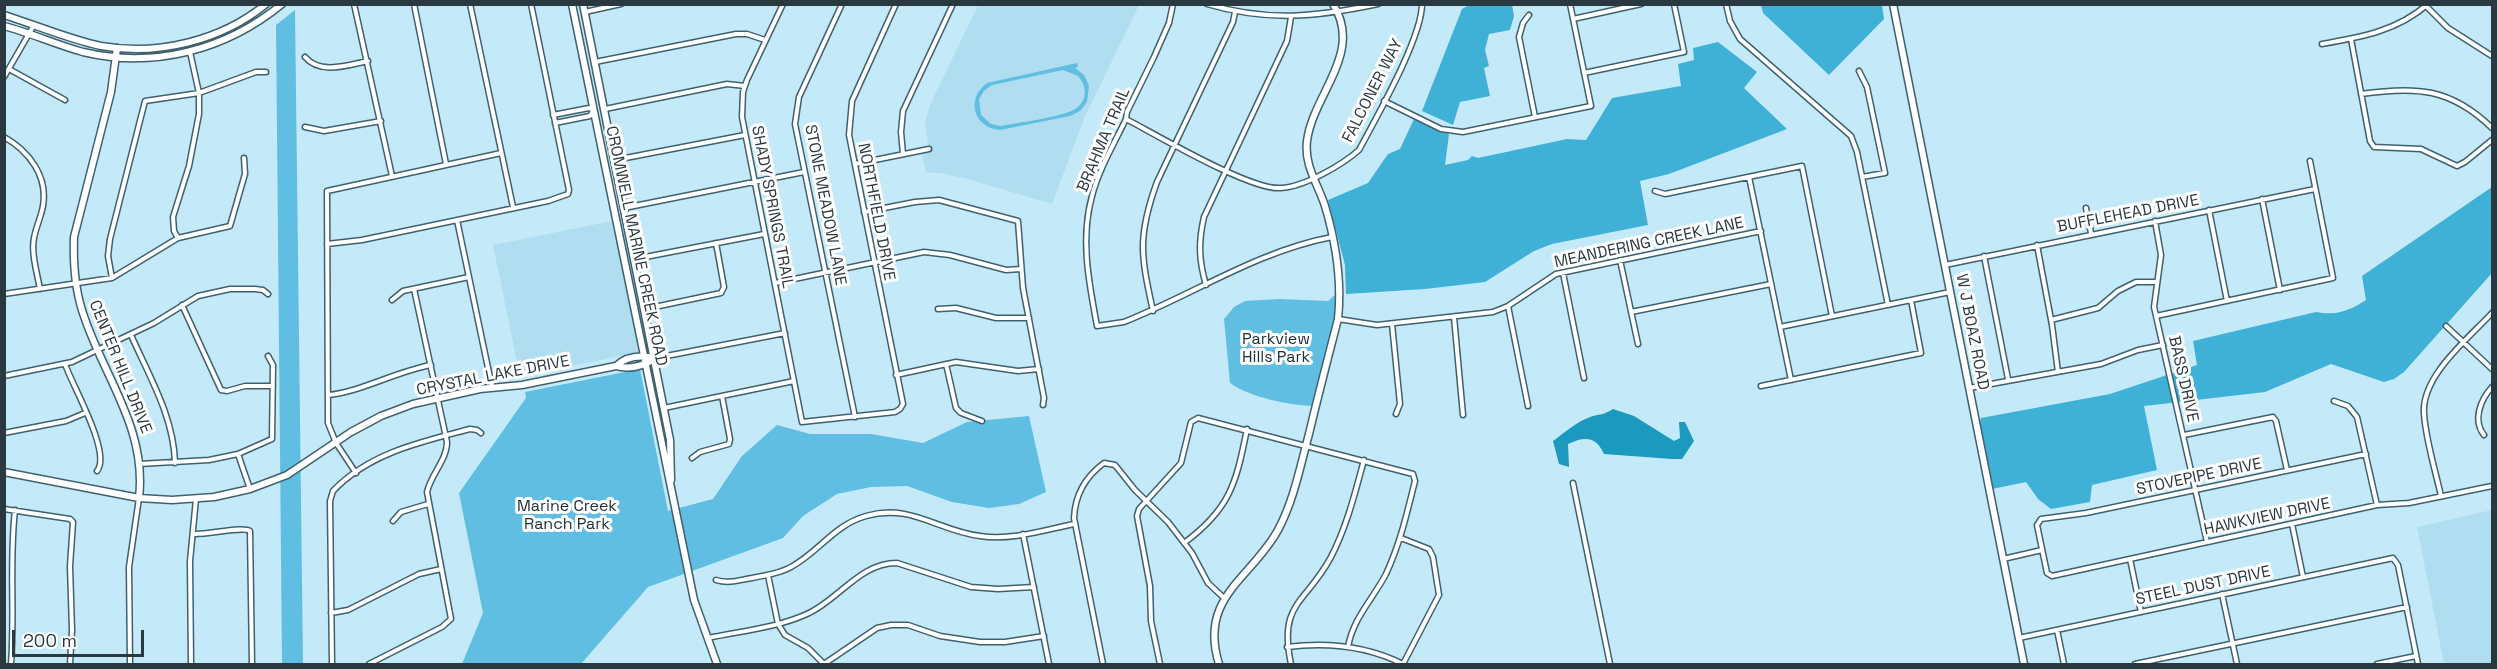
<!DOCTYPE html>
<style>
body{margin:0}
#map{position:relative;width:2497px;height:669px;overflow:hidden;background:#c4eaf9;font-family:"Space Grotesk",sans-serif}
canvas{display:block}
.frame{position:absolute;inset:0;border:6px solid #2a393f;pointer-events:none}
.scale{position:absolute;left:12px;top:630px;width:132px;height:27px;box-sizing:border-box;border:3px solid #2a393f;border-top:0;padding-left:8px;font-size:18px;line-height:21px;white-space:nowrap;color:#2a393f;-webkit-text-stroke:4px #fff;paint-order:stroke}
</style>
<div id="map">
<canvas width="2497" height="669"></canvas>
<div class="frame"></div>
<div class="scale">200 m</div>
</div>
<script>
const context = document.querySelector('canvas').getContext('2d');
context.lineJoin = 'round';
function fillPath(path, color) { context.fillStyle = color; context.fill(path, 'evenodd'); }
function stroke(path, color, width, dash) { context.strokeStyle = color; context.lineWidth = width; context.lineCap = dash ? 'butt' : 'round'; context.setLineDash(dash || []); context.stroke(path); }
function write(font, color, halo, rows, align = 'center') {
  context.font = font + ' "Space Grotesk",sans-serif'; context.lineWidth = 6; context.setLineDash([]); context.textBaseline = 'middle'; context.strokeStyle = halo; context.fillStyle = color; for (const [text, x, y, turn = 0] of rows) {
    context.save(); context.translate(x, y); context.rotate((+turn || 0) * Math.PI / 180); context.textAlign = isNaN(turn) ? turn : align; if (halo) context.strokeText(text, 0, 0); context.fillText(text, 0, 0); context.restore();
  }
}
fillPath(new Path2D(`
 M978,5h161l-55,114 -32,85 -88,-26 -25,-5h-13l-4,-20 7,-1 -4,-30 5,-17z
 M612,221l27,131 -119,25 -27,-132z
 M2492,510v154h-48l-27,-137z`), '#b0def0');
fillPath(new Path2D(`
 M295,10l8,654h-21l-6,-639z
 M1077,63l1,4 -3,1 9,7 5,11 -2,16 -7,9 -10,5 -70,14c-26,-2 -35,-31 -13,-47zM1063,70l15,6c9,10 10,25 -3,33 -12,8 -59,14 -75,17l-9,-2 -10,-9 -2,-16 5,-8 8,-6z
 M1335,295l2,3 -3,24 -21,84c-25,-1 -64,-9 -83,-23l-6,-64 10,-12 11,-6 34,-2 49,2z
 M640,369l28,142 45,-12 29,-43 35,-31 33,9h61l52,9 44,-21 62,-6 17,76 -27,12 -30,4 -37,-6 -45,-16 -36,1 -34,7 -34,22 -20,22 -135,49 -67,77h-119l21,-51 -24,-120 67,-95 -1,-6z`), '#5fbee1');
fillPath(new Path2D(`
 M1471,4l41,1 2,11 -4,14 -21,4 -4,16 4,16 -5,2 6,28 -30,6 -7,23 -31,-14 40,-102z
 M1761,5h121l2,14 -55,56 -66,-62z
 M1718,42l39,30 -13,16 43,41 -118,45 -29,7 8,44 -96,19 -18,7 -49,31 -60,7 -79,5 -1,-29 -17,-65 40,-17 20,-29 12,-5 14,-30 35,15 -4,31 23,-5 4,-4 6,2 89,-19 19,1 26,-42 69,-12 -3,-22 16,-4 -1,-12z
 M2492,187v86l-88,99 -10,7 -10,3 -53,-18 -66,28 -121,14 13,64 -65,15 -2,17 -39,7 -13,-10 -12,-17 -34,7 -13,-65 2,-6 129,-24 87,-29 -4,-24 123,-29c20,4 33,-1 50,-12l-4,-24z`), '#3fb1d7');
fillPath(new Path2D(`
 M1613,409l21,7 40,25 6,-3 -1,-16h6l9,19 -12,18h-10l-68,-5c-8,-18 -19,-18 -36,-10l1,23 -10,-3 -6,-23c11,-8 23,-19 37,-24 9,-3 14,-2 23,-8z`), '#1b99be');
const street = new Path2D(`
 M354,4l38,172
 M414,4l32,160
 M470,4l43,203
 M783,4l-36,76 -4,12 -1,25 60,305 93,-10 5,-3 3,-5 -54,-269 3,-34 44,-97
 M842,4l-43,93 -4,27 60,293
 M1173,4l-4,19 -15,34 -27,55 -1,7c-12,25 -27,50 -34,77 -12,43 -3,87 5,130l27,-4c70,-28 134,-71 208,-85
 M1207,4c61,18 109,13 171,0
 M1726,4l4,17 10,18 111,97 6,16 31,153
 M2426,6l22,22 44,28
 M585,12l36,-8
 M1529,15l-6,8 -4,14 16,80
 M1573,19l68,-15
 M2351,39l19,102 4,6 47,2 36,17 8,-4 27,-22
 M2322,44c40,-7 75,-13 106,-40
 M305,57c15,18 43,8 63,4
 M595,62l141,-28h11l18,6
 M9,69l56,31
 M1859,71l8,16 18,86 -23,4
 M1584,73l100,-21 -10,-48
 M4,77l30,-52
 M2361,94c55,-8 90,-6 131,34
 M1384,101l57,28 22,3 128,-26 -21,-102
 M605,109l122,-25 18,2
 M553,115l36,-7 4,2
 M1126,119c31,16 125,72 155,69 23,-1 61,-23 78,-38 17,-32 63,-112 63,-146
 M555,123l35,-7 3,-5
 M305,127l19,4 57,-10
 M4,137c25,14 44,39 39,69 -2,11 -7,21 -9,32 -3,15 3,35 6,51
 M903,154l-2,-22 2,-21 50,-107
 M615,160l130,-25
 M855,164l74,-15
 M1749,177l42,203
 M1655,191l10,3 137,-28 30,150
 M2262,199l18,91
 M624,208l180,-36
 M2086,208l5,25
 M2209,210l18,91
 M864,212l51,-10 24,-2 79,21 5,67 21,110 -1,7
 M457,220l35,167
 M2155,221l6,34 -7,52 53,235
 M178,238l-4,-7 -1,-14 16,-51 10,-52v-21l-9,-41
 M327,244l35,-4 186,-39 20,-7 1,-4 -38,-186
 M2037,245l15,80 6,47
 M1984,256l24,123
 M635,259l129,-25
 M1620,260l18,84
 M1945,265l370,-76
 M1563,273l21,105
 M112,278l-4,-22 2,-17 35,-138 54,-8 57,-21h10
 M775,283l149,-31 26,3 56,15 15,-1
 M1206,285c-7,-24 -8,-42 -2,-68l83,-176 4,-24
 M4,294l108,-16 66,-40 52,-12 15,-52 -1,-16
 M392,300l11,-9 66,-14
 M182,305l39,85 6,1 18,-5h28
 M1508,306l20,100
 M645,309l76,-16 3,-6 -8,-44
 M938,309l18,-1 40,10h33
 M1153,311c-12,-55 -16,-74 4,-129l76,-160 2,-10
 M1631,312l140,-28
 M2156,316l177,-38 -23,-117
 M1454,317l9,98
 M1338,319l39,6 116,-13 15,-6 48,-32 205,-43
 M2051,320l47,-12 20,-17 18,-9h21
 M1392,324l8,80 -4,10
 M2446,326l46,43
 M1780,327l170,-35
 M131,335c18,41 43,82 44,128
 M656,358l129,-25
 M65,364c7,21 47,89 32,107
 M946,364l10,44 5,5 21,8
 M896,375l60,-13 62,9 21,-2
 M4,376l68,-14 82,-39 44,-27 32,-7h25l8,1 5,4
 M1761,386l160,-33 -10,-53
 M1969,388l132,-24 37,-14 25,-5
 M328,395c30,-2 69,-24 103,-30
 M2334,401l14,5 9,11 20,88
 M664,408l130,-27
 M4,433l62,-12 19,-8
 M2184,435l89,-18 3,4 11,49
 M2484,435c-12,-15 -3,-36 8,-48
 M238,454l12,35
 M2366,454l-280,59 -45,6 -4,6 10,48 5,3 325,-71 32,-2 83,-17
 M692,458l8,-6 29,-8 1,-5 -8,-43
 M139,464l70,-4 29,-6 34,-15 1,-74 -5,-9
 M356,473l-20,-30 -8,-20 -1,-232 174,-38
 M1573,483l37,181
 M2441,496c-6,-27 -15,-55 -17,-82 -3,-38 44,-75 68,-101
 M4,509l66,10 3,3 -3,44 2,64 -2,34
 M393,521l8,-9 27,-8
 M2292,524l11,53
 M193,534c14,1 50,-8 57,-3l2,133
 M1023,534l26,130
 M1401,538l28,11 4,8 6,38 -36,69
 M1184,543c46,-34 52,-59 63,-114
 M2003,559l39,-9
 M2130,559l11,53
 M768,575l10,49 7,11 23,13 16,16
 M716,580c13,4 24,0 36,-2 14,-3 27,-4 39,-11 28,-15 43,-42 75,-51 45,-13 72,15 114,20 31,5 64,-6 94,-12
 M2222,594l15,70
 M331,613l17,-3 71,-36 22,-5
 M2057,630l7,34
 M708,638c33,-7 68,-10 99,-24 32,-14 52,-51 90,-51l74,24 27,2 36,-2
 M2019,638l374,-80 5,7 20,99
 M1287,647c40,-5 80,-1 116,17
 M11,664c4,-51 -2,-102 4,-154
 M130,664l-1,-97 10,-69
 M191,664l-1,-103 6,-62
 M332,664l-2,-163 3,-10c36,-38 88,-49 137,-62l7,1 4,3
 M369,664l73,-37 9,-8 -24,-127c4,-18 20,-32 20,-50l-33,-153
 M824,664l53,-36 14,-3h17l32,11 40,6h25l39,-6
 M1103,664l-29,-146c1,-23 11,-41 30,-55l11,2 20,25 33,32 24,31 16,30 16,15
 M1160,664l-9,-43 -1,-35 -13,-70 2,-7 42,-46 10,-41 7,-4 215,56 2,7c-8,32 -15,63 -29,93 -13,25 -33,44 -38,73
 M1291,664c-13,-62 15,-60 40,-107 16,-31 24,-64 33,-97
 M2135,664l272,-57
 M2377,664l39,-8`);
const secondary = new Path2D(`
 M572,4l122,596 23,64
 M583,4l87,436 1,40
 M1893,4l131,660
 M4,15c32,10 64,24 97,31 56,10 120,-5 165,-42
 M4,26c27,7 53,19 79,26 71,17 143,-2 199,-48
 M117,48l-6,44 -37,145c-1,28 1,56 11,82 21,61 62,111 54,179
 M616,366c10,-10 25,-11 39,-8
 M4,472l135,26 33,2 42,-3 36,-8 37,-14 64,-43 30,-16 32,-12 67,-15 42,-4 94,-19c13,4 28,0 39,-8
 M1219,664c-21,-67 33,-86 59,-134 16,-30 22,-63 31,-96 9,-38 19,-76 29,-115 4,-38 -2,-76 -13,-113 -7,-22 -21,-40 -18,-65 6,-47 57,-88 26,-137`);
stroke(street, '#3f616e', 7);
stroke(secondary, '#3f616e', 9);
stroke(street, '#fff', 4);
stroke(secondary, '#fff', 6);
write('16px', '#2a393f', '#fff', [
 ["FALCONER WAY",1373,91,-63],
 ["BRAHMA TRAIL",1104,140,-67],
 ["STONE MEADOW LANE",825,205,79],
 ["SHADY SPRINGS TRAIL",772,207,79],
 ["NORTHFIELD DRIVE",876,212,79],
 ["BUFFLEHEAD DRIVE",2128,214,-11],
 ["MEANDERING CREEK LANE",1649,243,-12],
 ["CROMWELL MARINE CREEK ROAD",636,246,78],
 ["W J BOAZ ROAD",1972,332,79],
 ["CENTER HILL DRIVE",120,367,68],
 ["CRYSTAL LAKE DRIVE",493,376,-11],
 ["BASS DRIVE",2183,379,77],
 ["STOVEPIPE DRIVE",2199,477,-12],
 ["HAWKVIEW DRIVE",2267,517,-12],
 ["STEEL DUST DRIVE",2203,586,-12]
]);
write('16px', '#1a2e35', '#fff', [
 ["Parkview",1276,340],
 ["Hills Park",1276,358],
 ["Marine Creek",567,507],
 ["Ranch Park",567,525]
]);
</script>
